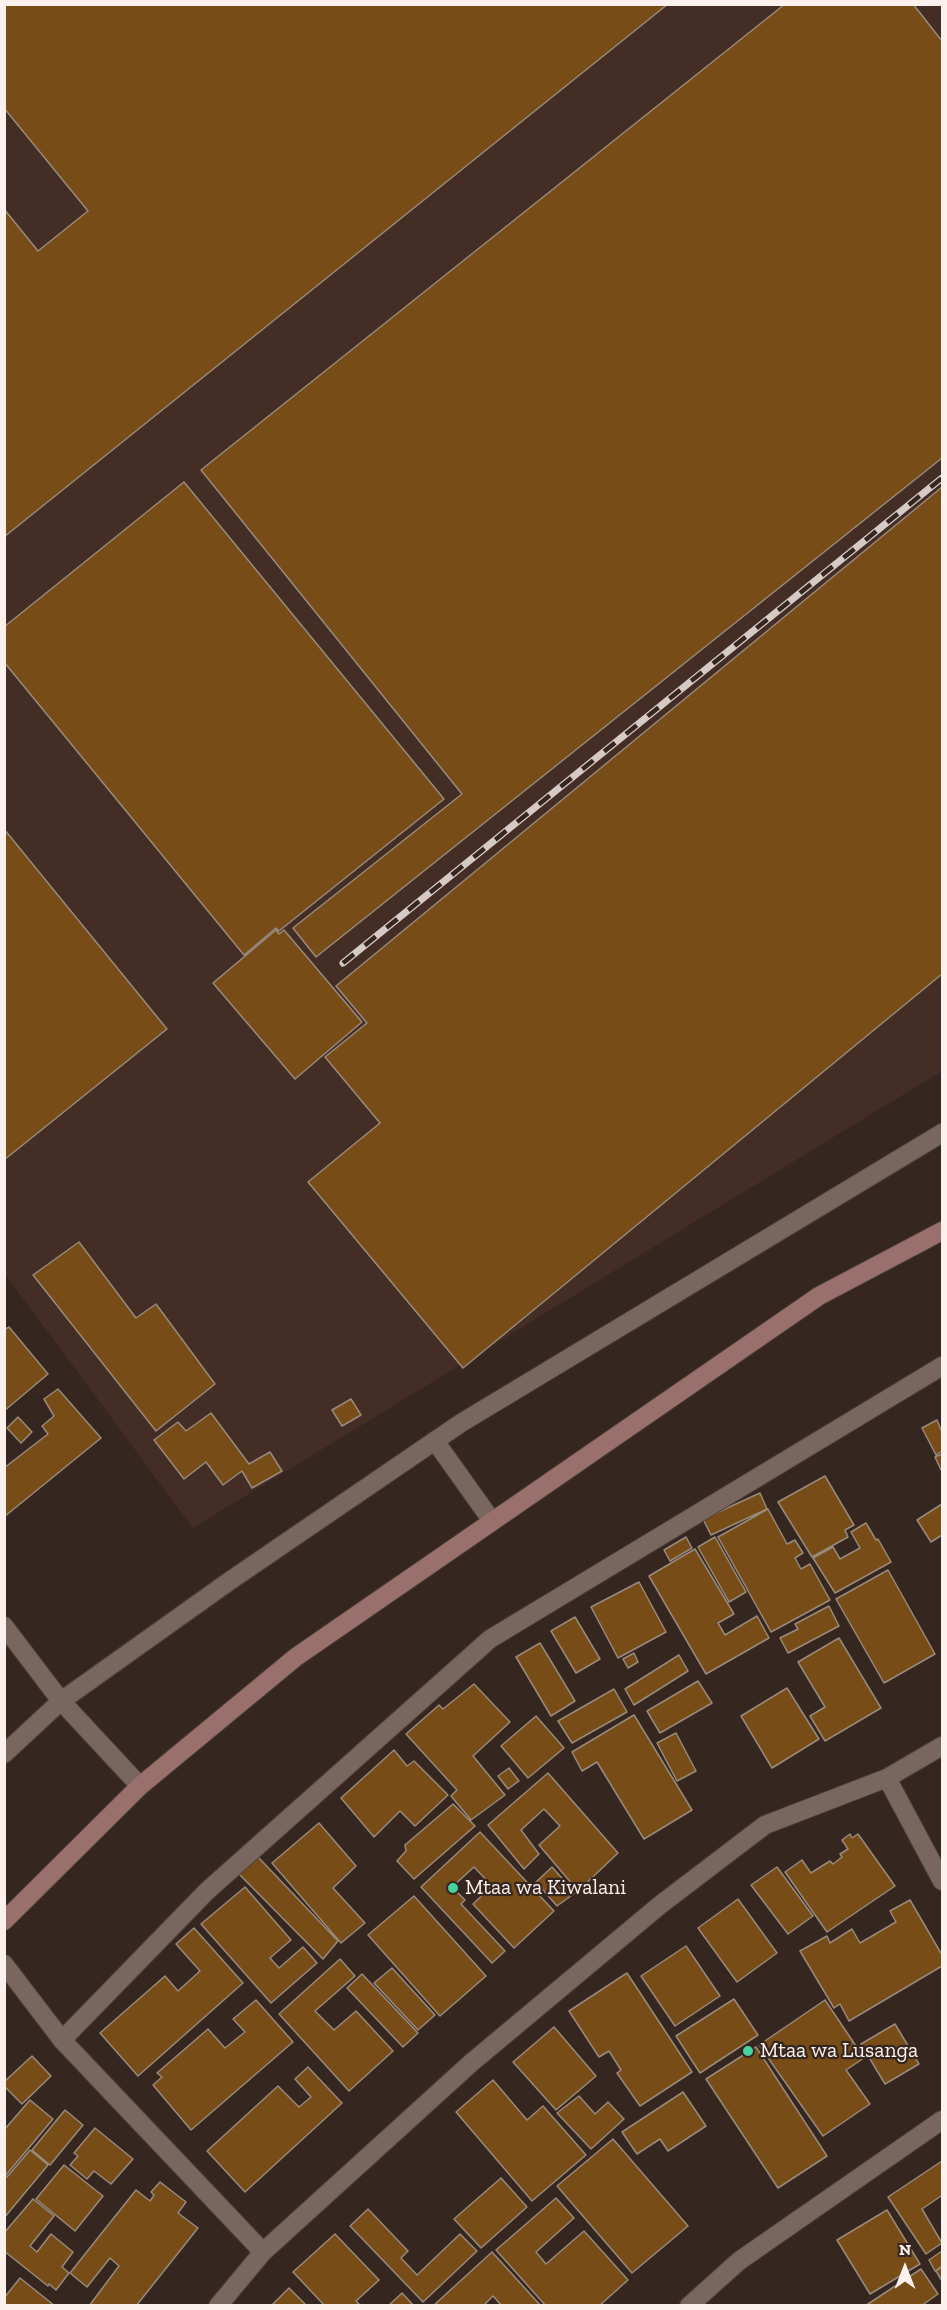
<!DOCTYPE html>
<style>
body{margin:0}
#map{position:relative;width:947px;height:2310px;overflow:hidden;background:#362620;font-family:"Zilla Slab",serif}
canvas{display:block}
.frame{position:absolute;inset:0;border:6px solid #fcf1ed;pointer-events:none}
.north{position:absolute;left:875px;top:2238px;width:60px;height:60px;-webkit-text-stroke:4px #362620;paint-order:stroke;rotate:0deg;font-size:16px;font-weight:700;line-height:24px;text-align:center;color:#fcf1ed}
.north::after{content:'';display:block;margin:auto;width:21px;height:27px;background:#fcf1ed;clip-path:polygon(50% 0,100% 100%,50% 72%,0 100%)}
</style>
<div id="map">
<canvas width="947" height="2310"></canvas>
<div class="frame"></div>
<div class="north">N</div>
</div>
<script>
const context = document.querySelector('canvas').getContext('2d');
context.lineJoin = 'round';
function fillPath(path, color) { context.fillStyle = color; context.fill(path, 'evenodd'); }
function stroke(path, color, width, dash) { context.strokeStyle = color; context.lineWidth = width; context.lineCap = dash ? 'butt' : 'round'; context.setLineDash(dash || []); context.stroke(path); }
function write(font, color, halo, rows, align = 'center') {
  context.font = font + ' "Zilla Slab",serif'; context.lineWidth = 4.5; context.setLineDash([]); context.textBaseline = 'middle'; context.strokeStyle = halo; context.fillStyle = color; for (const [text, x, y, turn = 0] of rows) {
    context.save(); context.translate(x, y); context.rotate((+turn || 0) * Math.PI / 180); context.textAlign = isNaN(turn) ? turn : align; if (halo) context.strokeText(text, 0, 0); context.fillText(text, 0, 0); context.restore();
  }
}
fillPath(new Path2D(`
 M5,5h937v1066l-749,457 -188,-254z`), '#442d25');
const building = new Path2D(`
 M4,4h664l-664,533v-328l34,42 50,-40 -84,-103z
 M785,4h128l29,37v417l-626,499 -23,-29 169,-134 -261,-324z
 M184,482l260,317 -165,132 -3,-3 -32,27 -240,-293v-35z
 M942,487v487l-479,394 -155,-186 72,-59 -55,-66 42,-34 -31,-37z
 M4,829l163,200 -163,131z
 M276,930l3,4 5,-4 78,92 -67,57 -82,-96z
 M79,1242l57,76 20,-14 59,80 -59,47 -123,-156z
 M9,1327l39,47 -44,37v-81z
 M58,1389l43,49 -97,79v-49l44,-34 -6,-8 12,-10 -10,-17z
 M351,1399l10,16 -19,11 -10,-16z
 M211,1413l38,51 21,-12 12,19 -30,17 -10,-17 -19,14 -17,-23 -22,17 -30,-39 24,-18 8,9z
 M18,1417l14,15 -11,11 -14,-15z
 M937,1420l5,12v19l-6,4 -14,-27z
 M942,1454v18l-7,-15z
 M825,1476l29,49 -9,5 3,7 -36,20 -34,-55z
 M760,1493l7,16 -56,26 -8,-16z
 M942,1504v31l-11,7 -14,-22z
 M768,1509l19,35 8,-4 8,13 -8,5 6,11 9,-5 20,36 -59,32 -53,-95z
 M866,1523l10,17 2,-1 13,23 -56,31 -22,-35 20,-11 7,12 20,-11 -9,-16z
 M686,1537l6,11 -22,13 -6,-11z
 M715,1537l31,55 -17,10 -31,-55z
 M695,1549l39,65 -16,9 7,12 32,-19 12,22 -63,36 -57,-98z
 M888,1570l47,84 -51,29 -48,-84z
 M639,1582l27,50 -48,26 -27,-51z
 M829,1606l10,20 -51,27 -8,-15 18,-9 -3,-5z
 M575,1617l25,42 -24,14 -25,-42z
 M839,1638l42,70 -56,33 -15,-25 15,-9 -27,-45z
 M540,1643l35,58 -24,15 -35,-59z
 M634,1653l4,9 -10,6 -5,-9z
 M679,1655l9,16 -54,34 -9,-16z
 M698,1681l14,22 -52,30 -13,-22z
 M474,1684l36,38 -37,34 32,39 -34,25 -20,-24 6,-6 -51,-56 33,-29 4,4z
 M787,1688l32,51 -47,29 -31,-52z
 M614,1689l13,23 -55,31 -14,-22z
 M634,1715l58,95 -48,29 -47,-77 -15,9 -10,-19z
 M536,1716l28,32 -36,30 -27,-32z
 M676,1733l20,38 -19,10 -20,-38z
 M394,1750l13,16 7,-5 34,34 -33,31 -15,-15 -26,26 -33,-39z
 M509,1768l10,13 -11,8 -10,-13z
 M548,1773l70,80 -40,38 -39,-46 21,-19 -16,-17 -23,21 18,24 -15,15 -36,-44z
 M453,1804l22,22 -61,53 -17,-18 9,-10 -1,-6z
 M319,1823l37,43 -23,22 32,35 -24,20 -69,-80z
 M480,1832l74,79 -40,37 -41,-44 19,-18 -18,-19 -22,20 13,13 -4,4 44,47 -13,12 -71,-76z
 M850,1834l2,4 6,-4 37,52 -68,46 -42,-60 17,-12 9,13 19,-12 3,3 9,-7 -2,-3 8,-5 -6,-9z
 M258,1857l80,84 -15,18 -85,-86z
 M552,1867l23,26 -18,13 -21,-24z
 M777,1867l36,49 -25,18 -37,-49z
 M245,1887l46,53 -21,18 9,10 24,-21 14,16 -46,40 -70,-79z
 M414,1896l72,80 -46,40 -72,-81z
 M738,1899l39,54 -40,29 -39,-54z
 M910,1900l32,55v11l-93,55 -9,-17 -6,4 -34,-57 27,-15 3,7 22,-14 8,14 36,-21 -6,-11z
 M194,1928l49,55 -105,93 -38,-43 65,-57 13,15 22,-20 -24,-27z
 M686,1946l34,50 -45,30 -34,-50z
 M340,1959l15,17 -40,35 19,19 22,-19 37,40 -44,40 -70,-77z
 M392,1968l43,47 -17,15 -44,-47z
 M627,1973l65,99 -52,34 -23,-33 4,-3 -12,-19 -10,6 -30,-46z
 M362,1974l56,59 -15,14 -56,-59z
 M734,1999l24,36 -58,38 -24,-37z
 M256,2000l37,42 -102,88 -38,-45 9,-8 -5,-4 51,-44 17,19 20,-16 -12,-13z
 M825,2000l39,58 -18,12 24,34 -47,32 -64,-91z
 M895,2024l24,40 -34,20 -24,-40z
 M554,2027l42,49 -40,34 -43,-48z
 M756,2047l71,109 -49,32 -72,-109z
 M32,2056l19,20 -29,28 -18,-18v-4z
 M308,2067l34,36 -97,89 -38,-41 71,-65 21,21 12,-10 -16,-18z
 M493,2080l34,40 16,-14 43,49 -54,46 -76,-89z
 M683,2092l23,34 -38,25 -8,-12 -23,15 -15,-22z
 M579,2096l16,18 13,-12 16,17 -33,30 -34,-36z
 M30,2100l23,19 -47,56 -2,-1v-44z
 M65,2110l18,15 -33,40 -18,-15z
 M95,2128l38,31 -22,25 -17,-13 -7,8 -17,-14 8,-9 -4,-3z
 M613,2139l75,87 -56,47 -75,-87z
 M30,2150l18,15 -44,53v-43l3,2z
 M942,2161v37l-1,-2 -19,13 20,34 -16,11 -38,-57z
 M64,2165l39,31 -28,35 -39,-32z
 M501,2178l26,29 -46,41 -27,-29z
 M160,2182l26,20 -8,11 20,15 -62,78h-47l30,-40 -9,-8 -23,29 -17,-14 66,-83 14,11 4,-6 -3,-3z
 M556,2198l18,20 -38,34 10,12 38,-33 44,49 -29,26h-53l-50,-56z
 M33,2199l21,17 -24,30 7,6 14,-18 22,18 -11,15 7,6 -13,17 -7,-6 -1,2 -44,-35v-18z
 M368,2209l40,42 -7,7 16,17 43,-41 17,17 -54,51 -73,-76z
 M887,2210l33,54 -50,30 -33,-54z
 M335,2234l44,46 -23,21 5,5h-36l-32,-34z
 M942,2251v15l-7,5 -6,-11z
 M492,2252l49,54h-39l-9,-10 -10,10h-50z
 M942,2267v14l-6,-10z
 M921,2269l17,25 -17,12h-56z
 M20,2278l35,28h-51v-8z
 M289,2288l18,18h-36z
 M402,2293l12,13h-26z`);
fillPath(building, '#784c16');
stroke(building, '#988a7c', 1.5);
const street = new Path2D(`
 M435,1441l57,80
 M4,1626l57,75 79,85
 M4,1754l57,-53 170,-121 230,-157 481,-290
 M887,1778l55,103
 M4,1964l58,76 201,212
 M62,2040l145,-149 283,-252 452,-273
 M218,2306l45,-54 208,-189 189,-158 105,-80 122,-47 55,-32
 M689,2306l50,-45 203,-141`);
const secondary = new Path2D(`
 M4,1921l136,-135 156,-129 523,-361 123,-65`);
stroke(street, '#4e413c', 20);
stroke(secondary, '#4e413c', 20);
stroke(street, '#79675f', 18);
stroke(secondary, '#99706c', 18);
const rail = new Path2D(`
 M343,963l599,-485`);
stroke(rail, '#d6cac6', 7);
stroke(rail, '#362620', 4.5, [14]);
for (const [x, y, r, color] of [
 [453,1888,6,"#43d4a0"],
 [748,2051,6,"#43d4a0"]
]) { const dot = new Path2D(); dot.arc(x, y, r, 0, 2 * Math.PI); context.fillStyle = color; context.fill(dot); stroke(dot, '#362620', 2); }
write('21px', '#fcf1ed', '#362620', [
 ["Mtaa wa Kiwalani",465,1888],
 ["Mtaa wa Lusanga",760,2051]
], 'left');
</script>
